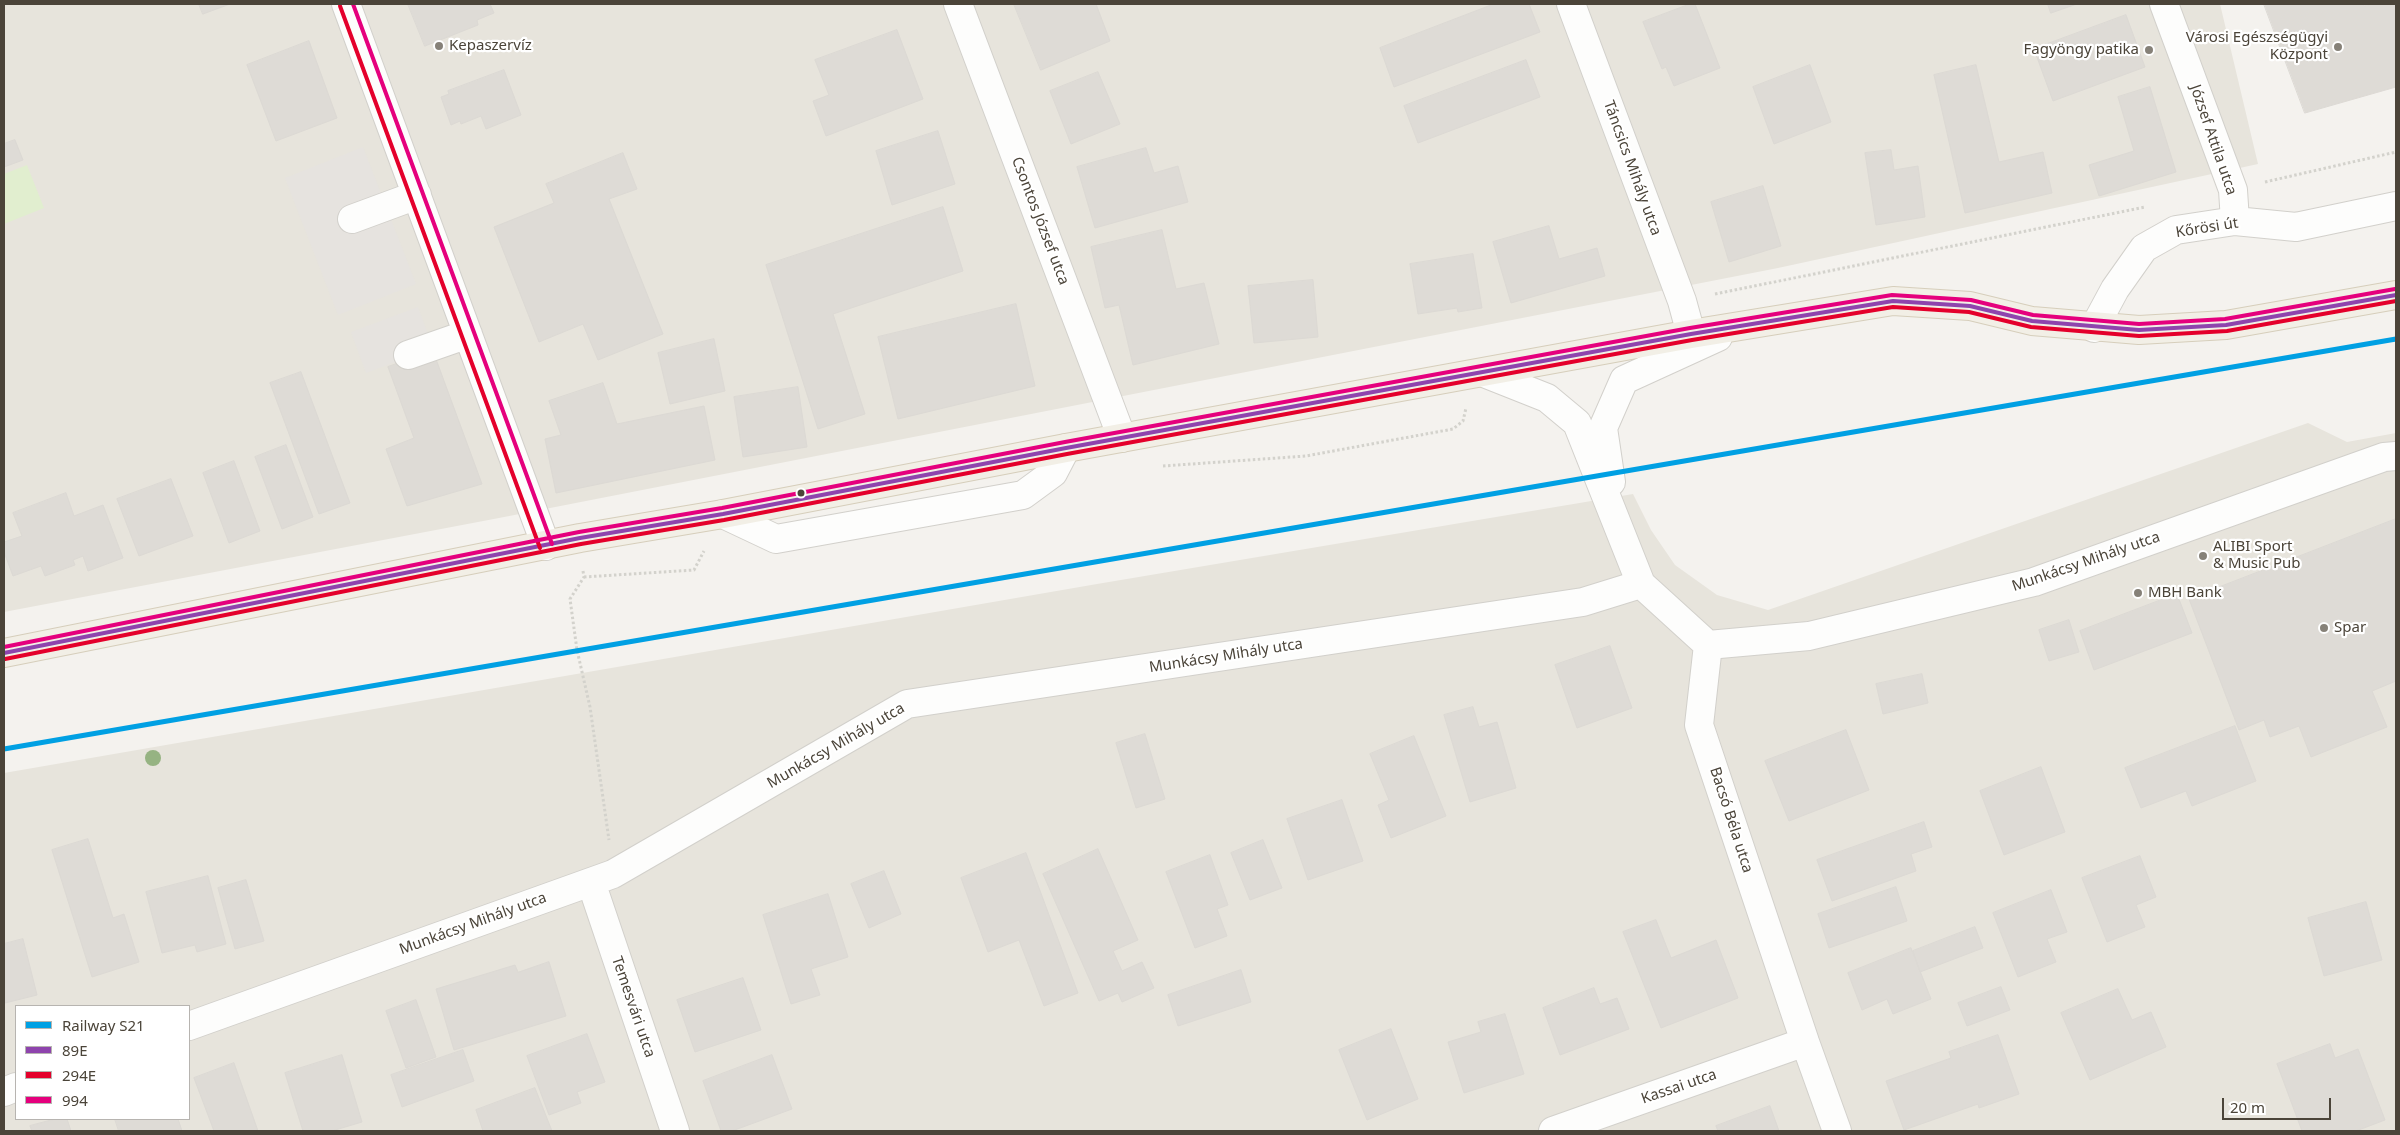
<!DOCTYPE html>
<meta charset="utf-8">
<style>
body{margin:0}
#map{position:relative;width:2400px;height:1135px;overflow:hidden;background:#f4f2ee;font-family:"Noto Sans",sans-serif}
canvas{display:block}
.frame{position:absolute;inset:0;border:5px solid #4b4439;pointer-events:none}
.legend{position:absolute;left:15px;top:1005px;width:175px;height:115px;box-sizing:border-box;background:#fff;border:1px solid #b7b4b0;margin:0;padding:6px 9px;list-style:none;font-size:15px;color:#4b4439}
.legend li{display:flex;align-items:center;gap:10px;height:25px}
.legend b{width:25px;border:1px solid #b7b4b0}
.scale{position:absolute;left:2222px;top:1098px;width:109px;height:22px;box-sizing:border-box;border:2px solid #4b4439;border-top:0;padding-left:6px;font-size:15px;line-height:18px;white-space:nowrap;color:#4b4439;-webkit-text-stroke:4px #fff;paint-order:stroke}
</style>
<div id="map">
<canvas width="2400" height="1135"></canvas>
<div class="frame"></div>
<ul class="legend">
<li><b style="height:6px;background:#00a0e3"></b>Railway S21</li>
<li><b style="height:6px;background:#8e44ad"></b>89E</li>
<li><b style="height:6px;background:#e4002b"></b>294E</li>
<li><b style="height:6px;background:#e5007d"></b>994</li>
</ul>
<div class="scale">20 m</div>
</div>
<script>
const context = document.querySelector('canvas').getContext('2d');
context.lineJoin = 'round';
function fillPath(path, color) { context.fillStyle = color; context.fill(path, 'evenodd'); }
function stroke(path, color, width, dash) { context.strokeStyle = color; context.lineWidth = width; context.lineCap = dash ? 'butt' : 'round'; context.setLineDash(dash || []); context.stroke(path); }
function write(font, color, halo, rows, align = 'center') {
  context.font = font + ' "Noto Sans",sans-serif'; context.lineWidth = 4.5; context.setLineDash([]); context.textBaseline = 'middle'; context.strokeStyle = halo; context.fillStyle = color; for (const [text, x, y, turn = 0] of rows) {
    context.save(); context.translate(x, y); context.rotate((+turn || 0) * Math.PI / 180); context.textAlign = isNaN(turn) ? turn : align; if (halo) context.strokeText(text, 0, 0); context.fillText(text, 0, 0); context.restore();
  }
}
fillPath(new Path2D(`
 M4,4h2216l38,160 -480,104 -1279,250 -495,94z
 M2308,423l39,19 49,-9v698h-2392v-358l1093,-189 536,-90 18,36 24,35 42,30 51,15zM16,1006h173v113h-173z`), '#e7e4dc');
fillPath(new Path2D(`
 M27,165l17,43 -40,16v-50z`), '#e1eecf');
fillPath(new Path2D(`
 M363,147l53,137 -78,31 -53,-137z
 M418,307l15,41 -67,25 -15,-41z`), '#e6e3df');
const building = new Path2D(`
 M199,4h31l-27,10z
 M408,4h82l4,9 -17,7 1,5 -53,21z
 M1014,4h82l14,37 -69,29z
 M1494,4h35l11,28 -146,55 -14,-39z
 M1690,4h5l25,64 -46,18 -8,-19 -4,2 -19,-47z
 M2048,4h29l-26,9z
 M2264,4h100v2l7,-2h25v83l-91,26z
 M2126,15l19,52 -92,34 -19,-52z
 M897,30l26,69 -97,37 -13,-35 16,-6 -14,-35z
 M309,41l28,77 -61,23 -29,-76z
 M1526,60l14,37 -122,46 -14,-37z
 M1810,65l21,57 -57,22 -21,-57z
 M1976,65l23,97 44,-10 9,41 -87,20 -31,-138z
 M504,70l17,45 -35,14 -5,-13 -20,8 -1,-3 -9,4 -10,-28 8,-3 -1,-3z
 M1098,72l22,52 -49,20 -21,-53z
 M2150,87l26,85 -77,24 -10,-31 45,-14 -16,-54z
 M938,131l17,53 -63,21 -16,-54z
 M15,140l8,20 -19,7v-23z
 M1146,148l8,25 24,-7 10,36 -93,26 -18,-61z
 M1891,150l3,20 24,-4 7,51 -49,8 -11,-72z
 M623,153l14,36 -28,10 54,135 -65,26 -15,-36 -44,18 -45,-115 60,-24 -8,-19z
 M1763,186l18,60 -52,16 -18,-60z
 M943,207l20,64 -130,43 32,100 -47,15 -52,-164z
 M1549,226l10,33 38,-11 8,28 -94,27 -18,-61z
 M1162,230l14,59 28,-6 15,61 -86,21 -14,-60 -14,3 -14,-61z
 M1473,254l9,54 -24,4 -1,-4 -39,6 -8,-50z
 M1313,280l5,57 -64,6 -6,-57z
 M1016,304l19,82 -137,33 -20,-82z
 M714,339l11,52 -55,13 -12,-51z
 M433,351l49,133 -75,22 -21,-57 28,-11 -26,-71z
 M301,372l49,131 -31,11 -49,-131z
 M603,383l14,41 87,-18 11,54 -159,33 -11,-54 16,-4 -12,-34z
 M798,387l9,60 -64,10 -9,-60z
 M286,445l27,72 -31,12 -27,-72z
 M234,461l26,70 -31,12 -26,-70z
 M171,479l22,57 -54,20 -22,-57z
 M66,493l8,23 29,-11 20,53 -35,13 -5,-15 -10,4 2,5 -30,11 -4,-10 -28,10 -9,-24v-10l18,-6 -9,-23z
 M2396,519v162l-24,10 15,36 -76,30 -12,-31 -29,11 -6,-17 -25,10 -50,-131z
 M2177,594l15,39 -98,37 -14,-39z
 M2069,620l10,32 -30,9 -10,-31z
 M1610,646l22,62 -55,20 -22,-63z
 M1922,674l6,29 -45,11 -7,-30z
 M1473,707l6,20 18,-5 19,66 -46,14 -26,-87z
 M2235,726l21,55 -64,25 -6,-15 -45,17 -16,-40z
 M1846,730l23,60 -80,31 -24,-60z
 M1145,734l20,65 -29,9 -20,-65z
 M1414,736l32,80 -55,22 -13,-33 11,-5 -19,-46z
 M2041,767l24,65 -61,23 -24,-64z
 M1342,800l21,61 -55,19 -21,-61z
 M1924,822l8,25 -21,7 5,17 -84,30 -15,-41z
 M88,839l25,79 11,-4 15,48 -47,15 -40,-127z
 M1263,840l19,48 -32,12 -19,-47z
 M1098,849l40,91 -25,11 9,20 20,-9 12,26 -32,14 -4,-9 -19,8 -56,-127z
 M1026,853l52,140 -34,13 -25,-66 -31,12 -27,-74z
 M1210,855l18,50 -11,4 10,27 -32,12 -29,-76z
 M2140,856l16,41 -20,8 9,22 -38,15 -25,-64z
 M884,871l17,43 -32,14 -18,-44z
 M208,876l18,68 -29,8 -2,-7 -33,8 -16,-61z
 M246,880l18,61 -29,8 -17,-61z
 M1896,887l11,34 -78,27 -11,-34z
 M2051,890l16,42 -20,7 9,23 -38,15 -25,-64z
 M828,894l20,63 -37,12 9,26 -29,9 -28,-89z
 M2366,902l16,58 -58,16 -16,-58z
 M1656,920l15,38 45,-18 22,58 -77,30 -38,-96z
 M1975,927l8,21 -63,24 -7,-21z
 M23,939l14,56 -32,8 -1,-59z
 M1911,948l20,51 -38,15 -6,-15 -25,11 -14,-37z
 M549,962l17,54 -112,34 -18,-61 79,-24 3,7z
 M1241,970l10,32 -73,24 -10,-31z
 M743,978l18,52 -66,22 -18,-52z
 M2001,987l9,23 -43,16 -9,-23z
 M1594,988l6,16 17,-6 12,31 -69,26 -17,-47z
 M2118,989l14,31 19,-8 15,35 -76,33 -29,-67z
 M416,1000l20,57 -30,11 -20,-57z
 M1505,1014l19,60 -60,19 -16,-51 33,-10 -3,-10z
 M1391,1029l27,70 -51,21 -28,-70z
 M587,1034l18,48 -28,10 4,11 -32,12 -22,-59z
 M1998,1035l21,59 -40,14 -1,-4 -74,26 -18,-49 65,-23 -2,-6z
 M2330,1044l5,14 23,-9 27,71 -29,11h-54l-25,-67z
 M463,1050l11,31 -72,26 -11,-32z
 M342,1055l20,67 -30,9h-29l-18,-58z
 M772,1055l20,54 -60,22h-11l-18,-50z
 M234,1063l24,68h-44l-20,-53z
 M535,1088l17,43h-69l-7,-21z
 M1770,1106l9,25h-61l-2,-5z
 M55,1119h12l4,12h-39l-2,-5z
 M115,1119h63l4,12h-63z`);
fillPath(building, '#dedbd6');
stroke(building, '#dcd9d4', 1);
const minor = new Path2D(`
 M346,4l200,542
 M958,4l164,434
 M1571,4l111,297 9,33
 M2164,4l69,186 2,31
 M352,219l65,-24
 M2094,328l21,-39 29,-41 32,-18 59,-9 61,6 100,-21
 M408,355l60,-21
 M1484,373l63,25 30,25 64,161 67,61 -9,80 106,317 32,89
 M1611,482l-8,-54 21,-48 94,-43
 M723,514l53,25 247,-44 30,-22 13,-25
 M1708,645l101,-9 225,-54 350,-125 12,-1
 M591,882l84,249
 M189,1026l424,-152 294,-170 676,-102 58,-18
 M4,1092l12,-5
 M1553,1131l252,-89`);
const major = new Path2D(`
 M4,653l576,-115 143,-24 343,-66 625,-114 202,-33 77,5 62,15 107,9 87,-5 170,-30`);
stroke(minor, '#d2d0cb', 30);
stroke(major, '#d6cebb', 30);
stroke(new Path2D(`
 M2265,182l131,-30
 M1715,294l430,-87
 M1163,466l143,-10 147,-27 10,-8 3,-13
 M583,571l1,6 -14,22 7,51 13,57 19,133
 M584,577l110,-7 10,-19`), '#d3d2cc', 3, [2.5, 2.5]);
stroke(minor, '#fdfdfc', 28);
stroke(major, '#f2efe6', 28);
stroke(new Path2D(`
 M4,653l576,-115 143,-24 343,-66 625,-114 202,-33 77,5 62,15 107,9 87,-5 170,-30`), '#8e44ad', 4);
stroke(new Path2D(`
 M340,6l200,542
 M5,659l576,-115 143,-24 343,-66 625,-114 201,-33 76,5 62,15 108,9 88,-5 169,-30`), '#e4002b', 4);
stroke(new Path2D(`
 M353,4l199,540
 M4,647l575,-115 143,-24 343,-66 625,-114 202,-33 79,5 62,15 106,9 86,-5 170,-30`), '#e5007d', 4);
stroke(new Path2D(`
 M4,749l2392,-410`), '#00a0e3', 5);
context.fillStyle = '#96b382';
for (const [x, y] of [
 [153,758]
]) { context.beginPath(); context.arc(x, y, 8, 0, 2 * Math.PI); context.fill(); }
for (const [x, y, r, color] of [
 [439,46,5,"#868178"],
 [2338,47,5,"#868178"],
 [2149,50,5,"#868178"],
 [801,493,4.5,"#4b4439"],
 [2203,556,5,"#868178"],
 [2138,593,5,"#868178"],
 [2324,628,5,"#868178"]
]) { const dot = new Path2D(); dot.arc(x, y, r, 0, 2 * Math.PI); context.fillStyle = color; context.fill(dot); stroke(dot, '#fff', 2); }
write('15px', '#4b4439', '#fff', [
 ["Városi Egészségügyi",2328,38,"right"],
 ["Központ",2328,55,"right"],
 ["Kepaszervíz",449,46],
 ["Fagyöngy patika",2139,50,"right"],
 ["ALIBI Sport",2213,547],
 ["& Music Pub",2213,564],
 ["MBH Bank",2148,593],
 ["Spar",2334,628]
], 'left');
write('15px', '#4b4439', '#fff', [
 ["József Attila utca",2213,140,71],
 ["Táncsics Mihály utca",1632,168,70],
 ["Csontos József utca",1040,221,69],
 ["Kőrösi út",2207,228,-9],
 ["Munkácsy Mihály utca",2086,562,-19],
 ["Munkácsy Mihály utca",1226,656,-9],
 ["Munkácsy Mihály utca",836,746,-30],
 ["Bacsó Béla utca",1731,820,72],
 ["Munkácsy Mihály utca",473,924,-20],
 ["Temesvári utca",633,1007,71],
 ["Kassai utca",1679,1087,-19]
]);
</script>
